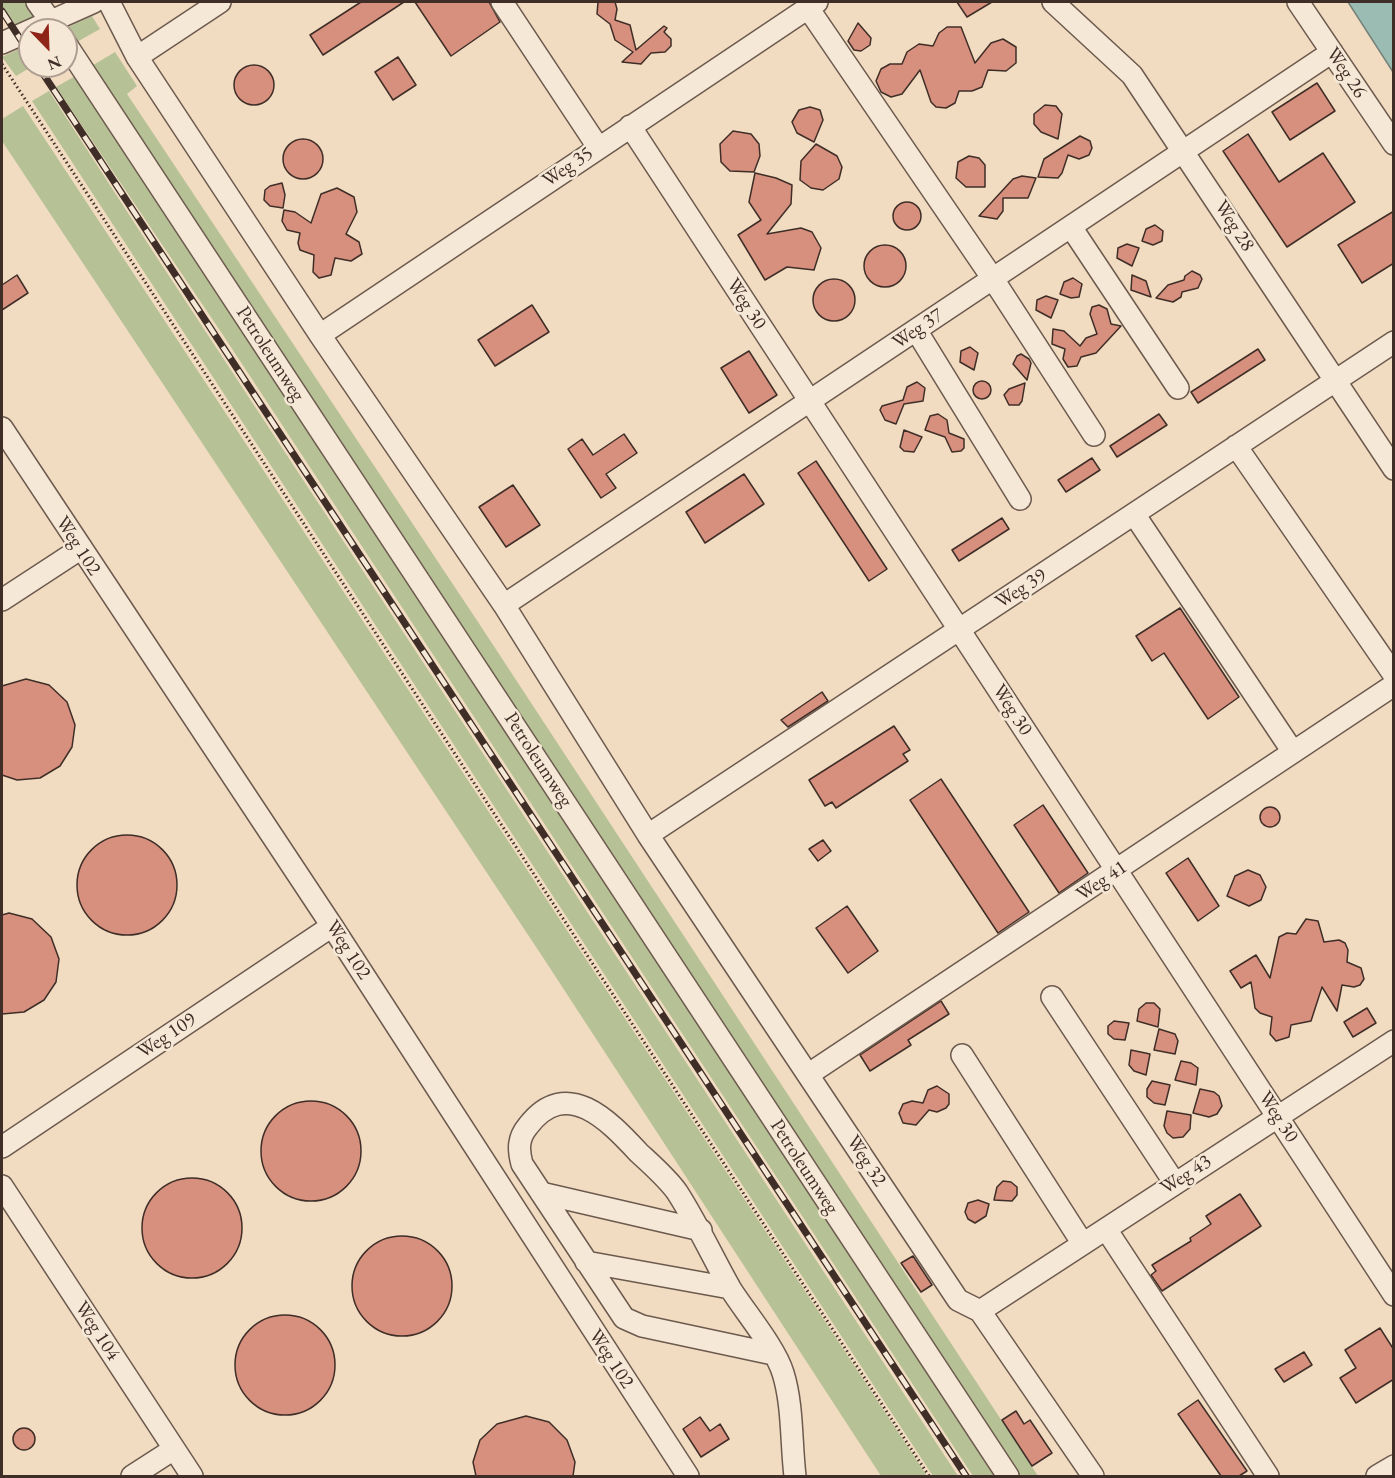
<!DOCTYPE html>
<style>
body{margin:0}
#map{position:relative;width:1395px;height:1478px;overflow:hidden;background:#f1dcc1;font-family:"EB Garamond",serif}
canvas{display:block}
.frame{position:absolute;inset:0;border:3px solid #3f2e27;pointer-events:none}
.north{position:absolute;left:18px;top:18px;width:60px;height:60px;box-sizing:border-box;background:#f6e8d7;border:2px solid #ad9e91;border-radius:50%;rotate:157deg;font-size:16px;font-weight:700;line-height:24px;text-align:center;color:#3f2e27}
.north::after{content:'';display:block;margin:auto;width:21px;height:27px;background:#8f2418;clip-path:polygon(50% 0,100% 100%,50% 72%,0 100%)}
</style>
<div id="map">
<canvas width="1395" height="1478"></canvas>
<div class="frame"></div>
<div class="north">N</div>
</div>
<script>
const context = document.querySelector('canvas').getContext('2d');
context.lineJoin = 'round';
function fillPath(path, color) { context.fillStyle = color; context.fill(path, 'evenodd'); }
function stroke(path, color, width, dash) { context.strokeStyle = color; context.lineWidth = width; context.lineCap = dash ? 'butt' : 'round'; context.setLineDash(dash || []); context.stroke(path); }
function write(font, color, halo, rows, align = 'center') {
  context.font = font + ' "EB Garamond",serif'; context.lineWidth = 5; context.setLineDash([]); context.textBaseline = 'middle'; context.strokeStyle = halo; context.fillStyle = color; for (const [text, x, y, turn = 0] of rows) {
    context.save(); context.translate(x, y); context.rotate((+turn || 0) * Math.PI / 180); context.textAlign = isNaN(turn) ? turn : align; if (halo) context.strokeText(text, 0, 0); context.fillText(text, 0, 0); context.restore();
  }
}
fillPath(new Path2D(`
 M2,2h26l9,13 -21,10 -14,-19z
 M92,16l8,13 -25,14 -9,-15z
 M21,48l9,18h3l-17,10 -14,-19z
 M115,52l22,34 -10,8 353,531 558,851h-20l-928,-1409z
 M77,75l919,1401h-23l-750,-1141 -167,-248z
 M49,91l101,156 808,1229h-25l-901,-1375z
 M23,106l904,1370h-46l-335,-514 -544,-821v-22z`), '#b6c196');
const water = new Path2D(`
 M1348,2h45v70z`);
fillPath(water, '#9bbcb3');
stroke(water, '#76837b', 1.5);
const building = new Path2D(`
 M361,2h43l-81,53 -13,-20z
 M415,2h74l11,20 -49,34z
 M598,2h17l2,7 -2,11 15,5 6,25 28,-24 3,2 -3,4 7,7v7l-6,6 -14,1 -10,11 -19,-2 11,-10 -18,-12 -5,-16 -13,-10z
 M957,2h35l-25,15z
 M858,23l13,15 -1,7 -9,6 -7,-1 -6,-9z
 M947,27h14l14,36 16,-20 12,-4 13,8v16l-10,8 -18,-1 -6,17 -10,4h-13l-4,12 -9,5 -10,-1 -5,-5 -11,-32 -18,24 -11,3 -10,-5 -5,-11 5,-12 9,-5h12l5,-12 12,-8 14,2 6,-13z
 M398,57l18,28 -23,15 -18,-28z
 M234 85a20 20 0 1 1 40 0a20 20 0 1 1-40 0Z
 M1317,83l18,28 -45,29 -18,-28z
 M1045,105l11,1 6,8 -4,25 -17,-7 -7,-8v-10z
 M810,107l10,3 3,10 -9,22 -17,-9 -5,-11 7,-12z
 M733,131l18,3 8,10 1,12 -6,16 -24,-1 -9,-9 -1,-18z
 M1248,134l31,48 44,-29 32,49 -68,45 -64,-96z
 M1080,136l10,5 2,7 -3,7 -10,4 -11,-4 -6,18 -4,5 -20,-1 6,-18z
 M283 159a20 20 0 1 1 40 0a20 20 0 1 1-40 0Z
 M816,144l21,12 5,11 -3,12 -16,11 -12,-2 -11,-8 1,-19z
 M969,156l10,2 6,7v22h-19l-10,-9 2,-16z
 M755,173l21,5 16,7 -1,19 -24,30 34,-6 11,4 9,16 -7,22 -27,-3 -22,13 -27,-45 23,-15 -12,-18z
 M1022,176l14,2 -8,20h-25v13l-6,8 -18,-3 34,-37z
 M282,183l3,12 -2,13 -13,-2 -6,-6 1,-10 5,-4z
 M337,188l17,9 3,15 -11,22 13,8 3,12 -11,7 -16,-3 -4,17 -12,3 -6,-6 1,-17 -14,-5 -2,-7 2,-10 -13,-3 -5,-9 2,-11 11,2 16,11 10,-29z
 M893 216a14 14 0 1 1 28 0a14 14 0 1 1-28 0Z
 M1394,211v52l-32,20 -24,-38z
 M1155,225l8,6 -1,10 -9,4 -11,-4 4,-12z
 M1127,244l12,4 -7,18 -15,-8 1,-10z
 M864 266a21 21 0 1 1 42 0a21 21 0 1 1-42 0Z
 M1192,271l8,4 2,4 -4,9 -16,4 -1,5 -8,5 -17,-4 12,-13 16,-5 1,-4z
 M17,275l11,18 -26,17v-25z
 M1132,275l14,6 5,16 -20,-7z
 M1073,278l9,6 -3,13 -8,1 -11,-4 4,-12z
 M813 300a21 21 0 1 1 42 0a21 21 0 1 1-42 0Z
 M1046,296l12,4 -7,18 -15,-8 1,-10z
 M532,305l17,27 -54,34 -17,-26z
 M1099,305l8,4 4,15 10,2 -25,27 -15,4 -4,9 -9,1 -5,-8 2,-10 -13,-5 1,-15 11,2 16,15 6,-8 11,-4 -7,-20 2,-7z
 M970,347l8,6 -4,17 -14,-8 1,-11z
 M1258,349l7,11 -67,43 -7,-11z
 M749,351l28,44 -28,18 -28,-45z
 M1021,354l8,5 2,4 -4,17 -14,-16 4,-8z
 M973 390a9 9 0 1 1 18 0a9 9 0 1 1-18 0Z
 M917,382l8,6 -2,13 -19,3 -8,20 -11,-4 -5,-10 2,-4 21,-6 4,-13z
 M1025,383l-3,18 -3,4h-10l-5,-10 5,-6z
 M938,414l9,6 2,13 15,6v9l-3,3 -9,1 -7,-15 -20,-7 5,-14z
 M1159,414l8,11 -50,32 -7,-11z
 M904,430l18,7 -8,15 -10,-1 -4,-4z
 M624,434l13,19 -31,21 10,14 -15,10 -33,-49 14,-10 11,16z
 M1092,458l8,12 -34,22 -8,-12z
 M816,461l71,108 -18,12 -71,-108z
 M744,474l20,30 -59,39 -19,-31z
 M513,485l27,40 -34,22 -27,-40z
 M1002,518l7,11 -50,32 -7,-11z
 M1180,608l59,89 -31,22 -44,-66 -12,8 -16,-25z
 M26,679l23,6 18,17 8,23 -3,22 -12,19 -20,12 -23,2 -15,-5v-89z
 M822,692l6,9 -40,26 -7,-7z
 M894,726l16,24 -7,4 5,7 -72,47 -4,-6 -7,4 -16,-26z
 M941,779l88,133 -31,21 -88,-133z
 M1043,805l45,68 -29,20 -45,-68z
 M1260 817a10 10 0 1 1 20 0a10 10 0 1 1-20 0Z
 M77 885a50 50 0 1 1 100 0a50 50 0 1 1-100 0Z
 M823,840l8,11 -13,10 -9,-12z
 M1188,858l31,48 -21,15 -32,-48z
 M1248,870l12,5 6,12 -5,13 -12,6 -22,-10 8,-20z
 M847,906l31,45 -30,22 -32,-45z
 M9,913l23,6 19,18 8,22 -3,23 -12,18 -20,12 -22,2v-99z
 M1306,919l12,2 6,21 15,-2 6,3 3,7 -1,12 14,6 3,11 -4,6 -6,2 -12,-2 -5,26 -15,-24 -11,34 -20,4 -2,12 -13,4 -6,-7 2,-17 -12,-4 -5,-5 -4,-26 -10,6 -11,-17 26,-16 14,23 9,-41 8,-4 9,1z
 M941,1001l8,13 -41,26 3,5 -41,26 -10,-16z
 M1146,1003h8l6,6 -2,18 -21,-6 2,-12z
 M1367,1008l9,15 -23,14 -9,-15z
 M1114,1021l15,2 -4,17 -11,-1 -6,-5v-8z
 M1159,1029l16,5 3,7 -3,13 -21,-4z
 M1131,1050l19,4 -4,21 -12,-4 -5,-6z
 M1181,1061l10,2 7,5 -2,17 -21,-5z
 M1152,1081l18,4 -5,20 -11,-2 -7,-6v-8z
 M937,1086l12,8v10l-3,4 -9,4 -8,-2 -13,15 -13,-2 -4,-10 4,-9 9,-3 11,2 5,-13z
 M1200,1089l14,3 5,4 3,10 -5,8 -8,3 -16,-4z
 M261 1151a50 50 0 1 1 100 0a50 50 0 1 1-100 0Z
 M1167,1111l24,4 -1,14 -7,8 -10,1 -6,-5 -3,-7z
 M142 1228a50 50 0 1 1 100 0a50 50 0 1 1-100 0Z
 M1003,1181l8,1 6,5v8l-5,6 -18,-1 3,-13z
 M1240,1194l21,32 -99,65 -11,-16 5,-4 -4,-6 39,-24 -1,-3 21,-14 -5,-8z
 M978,1200l11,4 -3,12 -11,7 -7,-4 -3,-7 3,-9z
 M352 1286a50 50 0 1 1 100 0a50 50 0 1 1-100 0Z
 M913,1256l19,29 -11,7 -20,-29z
 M235 1365a50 50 0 1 1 100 0a50 50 0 1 1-100 0Z
 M1380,1328l14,22v29l-38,24 -16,-25 16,-10 -11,-18z
 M1304,1352l8,13 -28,17 -9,-13z
 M1198,1400l49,71 -8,5h-18l-43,-62z
 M1016,1411l8,13 6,-4 22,33 -20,13 -30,-46z
 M526,1416l23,6 18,18 8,22 -2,14h-97l-3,-14 7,-22 17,-16z
 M700,1417l10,14 10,-7 9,15 -28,18 -18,-28z
 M13 1439a11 11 0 1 1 22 0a11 11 0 1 1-22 0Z`);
fillPath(building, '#d8907e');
stroke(building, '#3f2e27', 1.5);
const minor = new Path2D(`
 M37,2l20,28
 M109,2l28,55 183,278 184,270 144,230 310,465 22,11 113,165
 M502,2l96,145
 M1053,2l79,73 262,394
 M1298,2l96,142
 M808,8l185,271 101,156
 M2,43l92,-41
 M66,44l942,1432
 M137,57l83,-55
 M630,126l764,1169
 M1071,227l107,161
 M916,330l104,169
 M320,335l497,-333
 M2,428l330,498 356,550
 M1236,446l158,229
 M1134,514l159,238
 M2,600l78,-51
 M504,605l828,-553
 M648,835l746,-493
 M1052,997l122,185
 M962,1055l121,189
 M809,1074l585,-389
 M2,1147l330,-221
 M2,1186l190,290
 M541,1193l160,37
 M1106,1229l162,247
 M586,1262l144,26
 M980,1311l414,-270
 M773,1354l-131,-28 -18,-8 -102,-154c-4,-15 -4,-26 6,-38 39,-51 82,-4 111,27 13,12 28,25 38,39 20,31 35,64 53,96 15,24 45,59 53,85 10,32 8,70 12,103
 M132,1476l42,-27
 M1377,1476l17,-10`);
stroke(minor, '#6c5a4e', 24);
stroke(new Path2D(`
 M2,64l927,1412`), '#3f2e27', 3, [1.5, 3]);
stroke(minor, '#f6e8d7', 21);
const rail = new Path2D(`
 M2,11l28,43
 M38,66l928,1410`);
stroke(rail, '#3f2e27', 7);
stroke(rail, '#f6e8d7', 4.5, [14]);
write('20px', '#3f2e27', '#f6e8d7', [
 ["Weg 26",1346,73,56],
 ["Weg 35",568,167,-34],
 ["Weg 28",1234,226,57],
 ["Weg 30",746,304,57],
 ["Weg 37",918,329,-34],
 ["Petroleumweg",270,354,57],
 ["Weg 102",78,546,57],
 ["Weg 39",1021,589,-33],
 ["Weg 30",1012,710,57],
 ["Petroleumweg",538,760,57],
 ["Weg 41",1102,881,-34],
 ["Weg 102",348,950,57],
 ["Weg 109",167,1036,-34],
 ["Weg 30",1278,1117,57],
 ["Weg 32",866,1161,57],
 ["Petroleumweg",804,1167,57],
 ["Weg 43",1186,1175,-33],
 ["Weg 104",97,1331,57],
 ["Weg 102",611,1359,57]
]);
</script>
